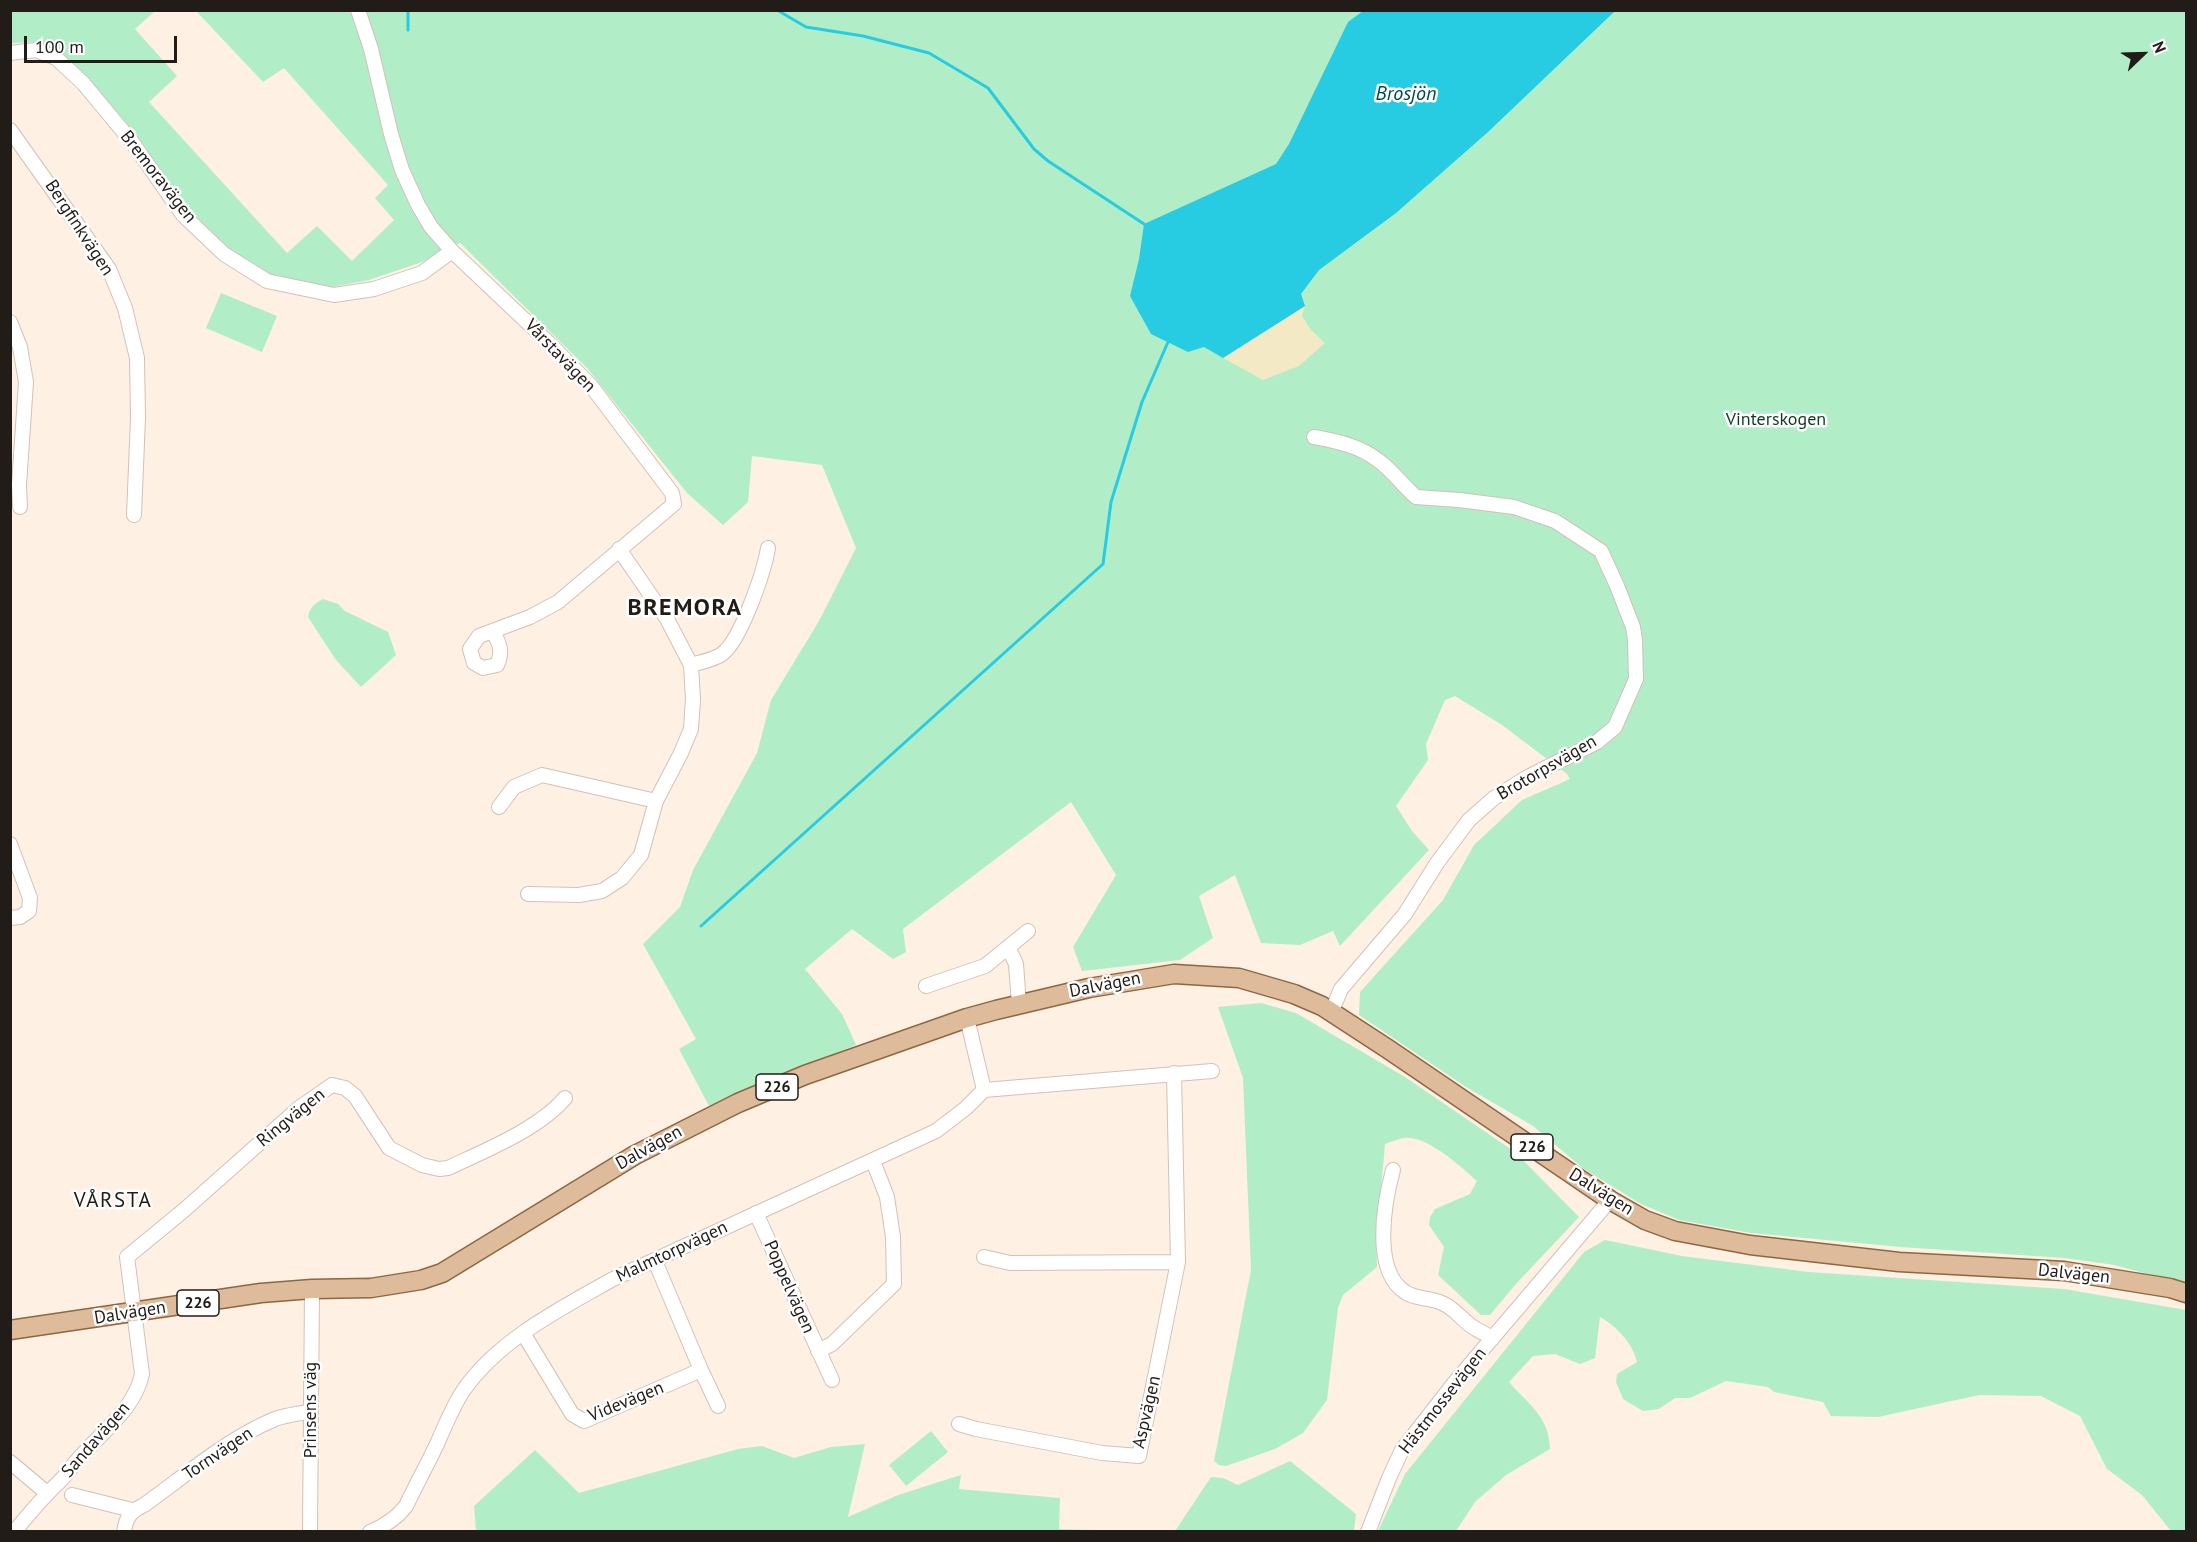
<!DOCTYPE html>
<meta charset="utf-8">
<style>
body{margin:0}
#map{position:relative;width:2197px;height:1542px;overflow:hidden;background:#fef0e3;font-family:"PT Sans",sans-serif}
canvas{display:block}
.frame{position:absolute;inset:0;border:12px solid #211c18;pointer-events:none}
.north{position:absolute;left:2113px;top:24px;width:60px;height:60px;-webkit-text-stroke:4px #fff;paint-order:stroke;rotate:67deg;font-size:16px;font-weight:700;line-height:24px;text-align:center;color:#211c18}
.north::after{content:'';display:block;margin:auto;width:21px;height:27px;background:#211c18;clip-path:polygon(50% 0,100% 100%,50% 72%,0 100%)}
.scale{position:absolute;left:24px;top:36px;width:153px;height:27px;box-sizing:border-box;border:3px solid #211c18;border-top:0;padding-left:8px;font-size:18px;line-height:21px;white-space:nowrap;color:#211c18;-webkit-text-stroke:4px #fff;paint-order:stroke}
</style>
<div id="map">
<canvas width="2197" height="1542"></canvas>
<div class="frame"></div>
<div class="north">N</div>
<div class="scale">100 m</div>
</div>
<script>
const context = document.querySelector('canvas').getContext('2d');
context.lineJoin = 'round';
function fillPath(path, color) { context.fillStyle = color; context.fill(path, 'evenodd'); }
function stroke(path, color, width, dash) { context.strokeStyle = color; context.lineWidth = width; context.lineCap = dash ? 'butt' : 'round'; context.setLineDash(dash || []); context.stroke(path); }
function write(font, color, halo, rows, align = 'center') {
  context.font = font + ' "PT Sans",sans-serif'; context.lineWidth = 5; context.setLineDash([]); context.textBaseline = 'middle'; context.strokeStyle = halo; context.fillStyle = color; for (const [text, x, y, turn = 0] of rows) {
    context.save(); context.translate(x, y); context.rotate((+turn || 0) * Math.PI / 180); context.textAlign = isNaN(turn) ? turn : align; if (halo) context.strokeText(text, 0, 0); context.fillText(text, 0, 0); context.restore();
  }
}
fillPath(new Path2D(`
 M10,11h145l-20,18 42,47 -28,26 138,151 30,-27 35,35 42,-41 -19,-22 13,-13 -104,-117 -21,14 -67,-71h1990v1273l-72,-19 -49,-7 -164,-11 -150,-14 -72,-13 -38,-16 -57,-35 -51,-43 -67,-39 -107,-72 1,-23 83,-92 31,-55 48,-45 48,-21 -3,-5 -65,-49 -47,-29 -10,4 -19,44 2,16 -32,46 16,25 17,19 -89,96 -7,-15 -33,14 -39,-2 -26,-68 -36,21 14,42 -33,22 -98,11 -9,-24 43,-72 -45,-73 -168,127 3,23 -13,7 -41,-30 -47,40 37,45 14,31 -146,63 -31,-59 17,-10 -53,-95 37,-37 13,-37 64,-117 14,-53 48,-79 37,-73 -34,-83 -70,-9 -4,46 -25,23 -36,-32 -99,-124 -128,-126 -38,19 -53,18 -37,7 -64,-12 -41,-26 -40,-39 -98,-131 -28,-27 -25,-10 -24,1z
 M221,293l56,23 -15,36 -56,-24z
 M323,599l15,5 7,7 43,21 8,23 -35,32 -25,-27 -28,-43c2,-10 6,-13 15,-18z
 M1261,1003l35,10 109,64 110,75 64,65 -64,68 -25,30h-9l-43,-40 6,-28 -15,-22 1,-8 5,-8 35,-15 7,-13c-16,-14 -50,-46 -73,-43 -6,1 -13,4 -19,6 -3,41 -10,82 -8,123l-34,28 -5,13 -11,92 -24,33 -28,16 -49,17 -7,-1 -5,-4 37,-191 -8,-192 -25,-71z
 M1605,1240l77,16 127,16 255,17 122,21v221h-15l-29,-36 -35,-26 -27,-53 -39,-20 -62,-1 -101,22 -47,-1 -8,-14 -49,-10 -6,-5 -42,-6 -36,17h-15l-16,11 -16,2 -20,-12 -7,-17 1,-8 20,-12c-4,-19 -21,-36 -37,-45l-5,41 -15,6 -25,-10 -22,2 -24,26c20,23 40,34 41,67l-44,26 -31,27 -19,29h-78l27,-57 179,-222z
 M931,1431l17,21 -42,34 -17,-21z
 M865,1444l-17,73 50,-22 63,-20 -2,14 101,9 -1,31 72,2h-655l-2,-25 61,-56 44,43 159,-44 24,-3 32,12 37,-11z
 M1290,1461l66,53 -2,17h-179l36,-54 12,1 15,7z`), '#b1eec7');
fillPath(new Path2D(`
 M1305,306l-3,10 9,14 14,13 -26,23 -36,14 -40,-22z`), '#f3e9c4');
fillPath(new Path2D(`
 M1363,11h252l-127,121 -92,81 -77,57 -18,24 4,12 -82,52 -19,-11 -16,5 -37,-18 -21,-38 9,-37 5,-35 132,-60 13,-20 59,-122z`), '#27cce3');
stroke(new Path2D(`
 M408,10v20
 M777,10l29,17 57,9 66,17 59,35 46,61 14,12 96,63
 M701,926l402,-362 8,-62 31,-100 26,-60`), '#27cce3', 3);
const minor = new Path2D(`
 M358,10l13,39 20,85 11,36 16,35 13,22 21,24 97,92 43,44 80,106 2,11 -116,98 -28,15 -51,19 -9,13 4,14 9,5 14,-3c6,-13 3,-21 -4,-33
 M10,53l26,-3 20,8 27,25 49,59 51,73 41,39 43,27 67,14 40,-6 48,-16 30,-22
 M10,130l99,139 16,39 12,50 1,60 -4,97
 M10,322l10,25 6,35 -7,103 1,22
 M1314,437c23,4 46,9 65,24 14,10 24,25 37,36l43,3 55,7 41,14 46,30 16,35 16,41 2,13 1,39 -21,48 -18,15 -71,36 -32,20 -25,22 -32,43 -32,51 -64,75 -10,24
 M691,665c9,-3 23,-5 31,-11 19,-14 42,-82 46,-106
 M499,807l15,-20 28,-12 114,26
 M10,844l20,54 -1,13 -9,6 -10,1
 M528,894l51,1 23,-4 20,-13 19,-23 15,-54 25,-48 10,-24 2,-30 -2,-34 -24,-46 -48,-70
 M1008,947l8,17 3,40
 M926,986l59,-20 43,-35
 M984,1090l228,-19
 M1393,1170c-9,33 -21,100 12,122 11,8 27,5 39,12 11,5 19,17 29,23 7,5 13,6 19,12
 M756,1213l76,167
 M984,1257l26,6 168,-1
 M655,1261l46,109
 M523,1333l49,81 12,7 117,-51 17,36
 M818,1351l14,-7 62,-60 -1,-47 -6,-40 -14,-36
 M959,1424l17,5 126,24 37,3 39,-194 -4,-189
 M10,1462l37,31
 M72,1495l60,15
 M14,1532c14,-17 28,-34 44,-49 9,-8 15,-19 24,-28 22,-25 53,-47 60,-81l-15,-117 56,-46 116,-103 33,-23 13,3 10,8 34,52 33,17 17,4 9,-1c36,-17 91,-39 117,-70
 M124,1532c2,-15 7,-21 20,-27 42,-30 83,-66 131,-86 11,-4 24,-5 36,-8
 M310,1532l2,-243
 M370,1532c15,-6 26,-13 36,-26 10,-21 21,-41 31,-62 8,-18 15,-36 26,-53 35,-51 97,-82 150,-112l323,-148 30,-23 18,-18 -17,-72
 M1368,1532l21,-54 13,-28 53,-68 155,-182`);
const major = new Path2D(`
 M10,1330l251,-37 51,-4 59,-1 50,-8 21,-7 193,-118 103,-52 67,-28 162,-57 29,-8 93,-22 85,-14 65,4 55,16 28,12 66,43 222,151 35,20 30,11 75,14 149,17 165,9 106,17 16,5`);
stroke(minor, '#d0c2b6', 16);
stroke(major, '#8e6642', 21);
stroke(minor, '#fff', 14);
stroke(major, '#debb9b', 18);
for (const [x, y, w] of [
 [777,1087,42],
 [1532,1147,42],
 [198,1303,42]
]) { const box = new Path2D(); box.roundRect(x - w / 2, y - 13, w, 26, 4.5); context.fillStyle = '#fff'; context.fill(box); stroke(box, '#211c18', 1.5); }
write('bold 16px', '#211c18', null, [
 ["226",777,1087],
 ["226",1532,1147],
 ["226",198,1303]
]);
write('18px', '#211c18', '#fff', [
 ["Bremoravägen",158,177,52],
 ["Bergfinkvägen",79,228,57],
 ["Vårstavägen",560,356,46],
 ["Brotorpsvägen",1547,768,-30],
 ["Dalvägen",1105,985,-11],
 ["Ringvägen",291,1118,-39],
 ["Dalvägen",649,1148,-29],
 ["Dalvägen",1601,1192,32],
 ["Malmtorpvägen",672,1252,-25],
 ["Dalvägen",2074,1274,6],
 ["Poppelvägen",789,1287,66],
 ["Dalvägen",130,1313,-9],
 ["Hästmossevägen",1443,1401,-52],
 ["Videvägen",626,1402,-22],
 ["Prinsens väg",311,1410,-90],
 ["Aspvägen",1147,1412,-77],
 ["Sandavägen",96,1440,-49],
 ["Tornvägen",218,1454,-34]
]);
write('18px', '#0f3b24', '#fff', [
 ["Vinterskogen",1776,420]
]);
write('italic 20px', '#004750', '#fff', [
 ["Brosjön",1406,94]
]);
context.letterSpacing = '1.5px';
write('21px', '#211c18', '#fff', [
 ["VÅRSTA",113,1201]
]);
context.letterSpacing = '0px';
context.letterSpacing = '1.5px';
write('bold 24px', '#211c18', '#fff', [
 ["BREMORA",685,608]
]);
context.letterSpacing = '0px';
</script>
